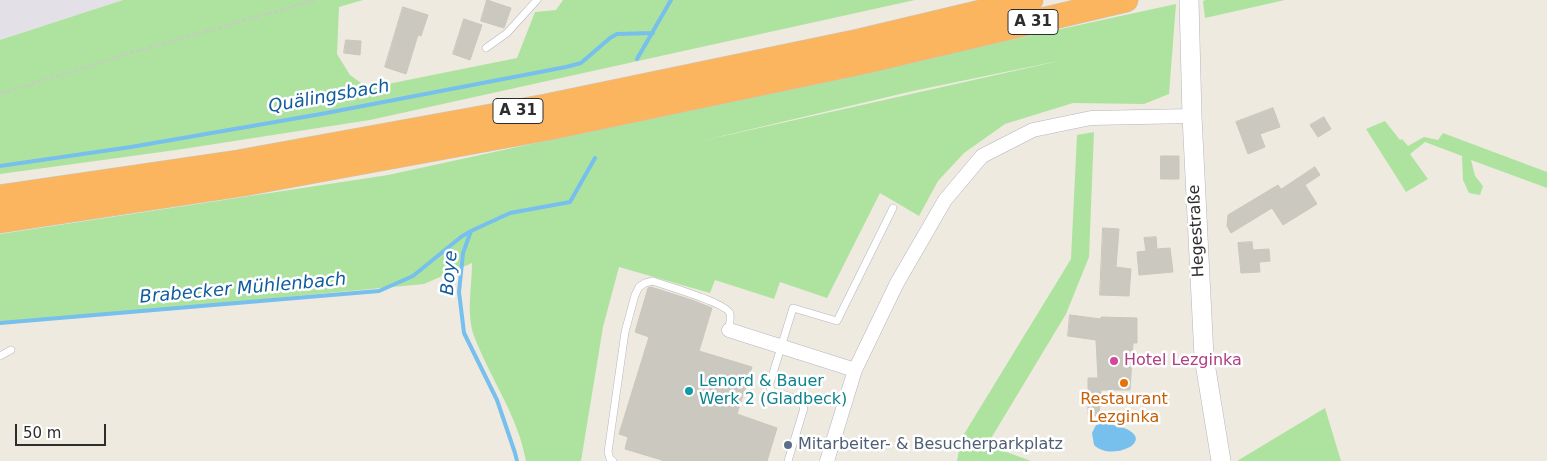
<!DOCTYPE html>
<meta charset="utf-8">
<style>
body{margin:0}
#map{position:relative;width:1547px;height:461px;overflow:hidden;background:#eeeae0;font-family:"DejaVu Sans",sans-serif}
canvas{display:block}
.scale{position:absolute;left:15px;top:424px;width:91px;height:22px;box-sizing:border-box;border:2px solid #2d2d2d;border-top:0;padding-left:6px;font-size:15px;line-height:18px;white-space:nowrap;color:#2d2d2d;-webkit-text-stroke:4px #fff;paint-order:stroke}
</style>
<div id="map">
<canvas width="1547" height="461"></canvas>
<div class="scale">50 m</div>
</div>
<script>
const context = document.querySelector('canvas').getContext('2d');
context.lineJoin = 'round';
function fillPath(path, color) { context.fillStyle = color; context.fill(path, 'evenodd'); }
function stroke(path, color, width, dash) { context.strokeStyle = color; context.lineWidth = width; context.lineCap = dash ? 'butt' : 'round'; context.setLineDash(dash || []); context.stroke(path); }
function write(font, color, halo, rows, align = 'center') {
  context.font = font + ' "DejaVu Sans",sans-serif'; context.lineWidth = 5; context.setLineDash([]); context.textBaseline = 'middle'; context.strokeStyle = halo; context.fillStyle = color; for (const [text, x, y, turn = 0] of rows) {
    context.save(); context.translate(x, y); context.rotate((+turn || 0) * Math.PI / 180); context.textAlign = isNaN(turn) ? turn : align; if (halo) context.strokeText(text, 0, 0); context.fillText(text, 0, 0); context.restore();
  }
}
fillPath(new Path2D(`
 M0,0h123l-123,40z`), '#e3e0e7');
fillPath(new Path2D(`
 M123,0h240l-24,7 -2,47 13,21 18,13 149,-30 18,-46 21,-2 7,-10h352l-545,120 -194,30 -176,24v-134z
 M1206,0h79l-80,18 -2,-17z
 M1176,4l-7,90 -25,10 -71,-1 -68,21 -41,29 -26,28 -19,35 -39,-23 -53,105 -47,-16 -6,17 -59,-19 -5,13 -91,-26 -16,60 -22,134h-55c-8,-45 -36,-83 -52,-125 -8,-23 -2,-49 -2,-73l-48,21 -424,40v-90l388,-59zM1063,60l-362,81 212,-50z
 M1385,121l15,19 2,-1 6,7 16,-9 14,3 5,-7 104,39v16l-76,-28 4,16 8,10 -3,9 -11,-2 -6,-13 -1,-24 -37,-14 -15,12 18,25 -22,13 -40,-63z
 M1094,132l-5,125 -23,57 -79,131 44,16h-74l4,-22 110,-180 6,-124z
 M1325,408l16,53h-104z`), '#aee39f');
fillPath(new Path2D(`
 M1103,423c8,2 20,3 27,8 21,13 -20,30 -36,14l-2,-12 4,-8z`), '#77bfed');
stroke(new Path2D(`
 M637,59l34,-59
 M0,166l131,-19 190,-33 245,-47 15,-4 29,-25 7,-4 36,-1
 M0,323l379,-32 34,-15 48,-39 10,-6
 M517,461l-2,-8 -18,-53 -33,-67 -5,-41 4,-39 8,-22 39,-18 60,-11 25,-44`), '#77bfed', 4);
const building = new Path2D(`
 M487,0l24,8 -7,20 -23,-7z
 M403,7l25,8 -7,21 -3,-1 -12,39 -21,-7z
 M464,19l18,6 -12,35 -17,-6z
 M346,40l15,1 -1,14 -16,-2z
 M1273,108l7,19 -20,7 5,13 -17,7 -12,-32z
 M1324,117l7,12 -13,8 -8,-12z
 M1161,156h18v23h-18z
 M1315,167l5,8 -15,10 12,19 -34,21 -11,-17 -41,25 -4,-7 1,-11 50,-30 3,4z
 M1103,228l16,1 -3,38 15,2 -2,27 -29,-1z
 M1156,237l1,12 13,-1 3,24 -34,3 -2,-23 9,-1 -2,-13z
 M1252,242l1,8 16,-1 1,12 -11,1 1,10 -19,1 -3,-30z
 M651,287l41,13 20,8 -13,43 53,16 -15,47 40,14 -10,33h-102l-40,-12 3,-12 -9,-3 30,-97 -14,-5 13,-44z
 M1070,315l31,4v-2l36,1v25h-4l-3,47h-29l-2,26 -11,-1v-37h10l-2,-38 -28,-4z`);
fillPath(building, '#cac8bf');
stroke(building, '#cac6ba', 1);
const lane = new Path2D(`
 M486,48l21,-15 30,-33
 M0,356l11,-6
 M613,461l-3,-2 -2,-7 17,-120 10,-37 4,-8 6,-4 8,-2c13,5 75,22 77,33 1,5 -1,12 -1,16
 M788,461l16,-53c-5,-12 -21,-13 -32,-17l-2,-3v-5l23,-75 44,13 56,-113`);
const street = new Path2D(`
 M729,330l126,40
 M827,461l28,-91 42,-87 48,-83 37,-44 51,-26 58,-12 101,-2`);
const secondary = new Path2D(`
 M1189,0l3,116 12,241 17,104`);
const highway = new Path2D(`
 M0,197l238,-35 308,-56 313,-65 172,-41
 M0,221l244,-37 305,-56 314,-66 263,-62`);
stroke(lane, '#b4b5c0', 8);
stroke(street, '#b4b5c0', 15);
stroke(secondary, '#b4b5c0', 20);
stroke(highway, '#c8c8c8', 25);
stroke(new Path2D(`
 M0,94l127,-40 188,-54`), '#c8c8c8', 2, [4, 2.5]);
stroke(lane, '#fff', 7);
stroke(street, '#fff', 14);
stroke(secondary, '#fff', 19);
stroke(highway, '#fbb55f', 24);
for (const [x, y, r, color] of [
 [1114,361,5,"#d1479c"],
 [1124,383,5,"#e8710a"],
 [689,391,5,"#0f9aa8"],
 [788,445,5,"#5c6f8a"]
]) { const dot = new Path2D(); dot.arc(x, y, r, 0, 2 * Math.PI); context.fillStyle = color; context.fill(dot); stroke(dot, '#fff', 2); }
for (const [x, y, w] of [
 [1033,22,50],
 [518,111,50]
]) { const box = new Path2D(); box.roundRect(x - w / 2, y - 12.5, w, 25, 4); context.fillStyle = '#fff'; context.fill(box); stroke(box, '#2d2d2d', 1); }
write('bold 15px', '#2d2d2d', null, [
 ["A 31",1033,22],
 ["A 31",518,111]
]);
write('16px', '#2d2d2d', '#fff', [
 ["Hegestraße",1197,231,-93]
]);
write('16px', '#b23c85', '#fff', [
 ["Hotel Lezginka",1124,361]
], 'left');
write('16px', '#0d838f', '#fff', [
 ["Lenord & Bauer",699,382],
 ["Werk 2 (Gladbeck)",699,400]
], 'left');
write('16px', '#c56008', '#fff', [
 ["Restaurant",1124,400],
 ["Lezginka",1124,418]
]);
write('16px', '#4e5e75', '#fff', [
 ["Mitarbeiter- & Besucherparkplatz",798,445]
], 'left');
write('italic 18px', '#115c9e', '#fff', [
 ["Quälingsbach",329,97,-10],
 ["Boye",450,273,-85],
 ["Brabecker Mühlenbach",243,289,-5]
]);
</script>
